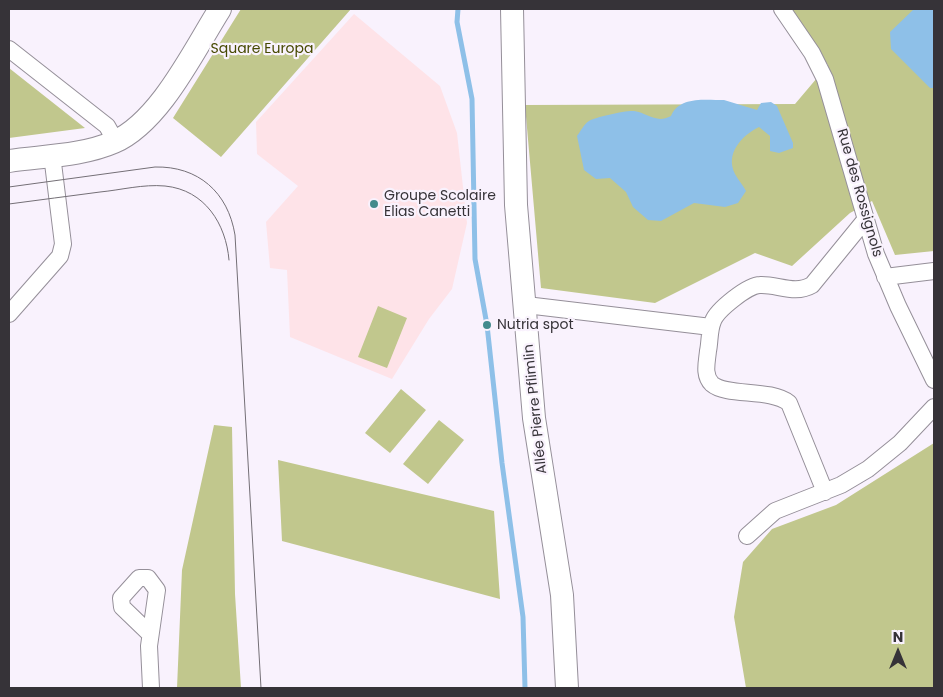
<!DOCTYPE html>
<meta charset="utf-8">
<style>
body{margin:0}
#map{position:relative;width:943px;height:697px;overflow:hidden;background:#f9f2fd;font-family:Poppins,sans-serif}
canvas{display:block}
.frame{position:absolute;inset:0;border:10px solid #363338;pointer-events:none}
.north{position:absolute;left:873px;top:627px;width:50px;height:50px;-webkit-text-stroke:4px #f9f2fd;paint-order:stroke;rotate:0deg;font-size:14px;font-weight:700;line-height:20px;text-align:center;color:#363338}
.north::after{content:'';display:block;margin:auto;width:18px;height:22px;background:#363338;clip-path:polygon(50% 0,100% 100%,50% 72%,0 100%)}
</style>
<div id="map">
<canvas width="943" height="697"></canvas>
<div class="frame"></div>
<div class="north">N</div>
</div>
<script>
const context = document.querySelector('canvas').getContext('2d');
context.lineJoin = 'round';
function fillPath(path, color) { context.fillStyle = color; context.fill(path, 'evenodd'); }
function stroke(path, color, width, dash) { context.strokeStyle = color; context.lineWidth = width; context.lineCap = dash ? 'butt' : 'round'; context.setLineDash(dash || []); context.stroke(path); }
function write(font, color, halo, rows, align = 'center') {
  context.font = font + ' Poppins,sans-serif'; context.lineWidth = 4.5; context.setLineDash([]); context.textBaseline = 'middle'; context.strokeStyle = halo; context.fillStyle = color; for (const [text, x, y, turn = 0] of rows) {
    context.save(); context.translate(x, y); context.rotate((+turn || 0) * Math.PI / 180); context.textAlign = isNaN(turn) ? turn : align; if (halo) context.strokeText(text, 0, 0); context.fillText(text, 0, 0); context.restore();
  }
}
fillPath(new Path2D(`
 M354,14l86,72 17,47 10,90 -15,66 -23,30 -37,60 -102,-42 -3,-67 -17,-2 -4,-46 32,-36 -41,-32 -1,-32z`), '#fee3e8');
fillPath(new Path2D(`
 M241,9h110l-130,148 -48,-39z
 M788,9h146v242l-39,4 -23,-54 -22,12 -58,53 -37,-13 -100,50 -114,-15 -16,-183 270,-1 33,-39z
 M9,68l76,60 -76,10z
 M378,306l29,12 -20,50 -29,-11z
 M401,389l25,21 -36,43 -25,-20z
 M439,420l25,20 -36,44 -25,-20z
 M214,425l18,2 3,167 6,94h-64l5,-118z
 M934,443v245h-188l-12,-71 9,-55 29,-33 64,-24z
 M278,460l216,51 6,88 -218,-58z`), '#c1c78d');
fillPath(new Path2D(`
 M914,9h20v79h-4l-39,-39 -1,-17z
 M724,100l33,10 4,-7 10,-1 6,4 16,37v5l-14,5 -9,-2v-15l-11,-9c-18,9 -34,27 -24,47 3,6 8,11 11,17l-8,12 -13,4 -31,-4 -33,18 -13,-1 -15,-13 -7,-15 -16,-14 -14,1 -12,-9 -7,-34c3,-4 7,-12 12,-15 6,-4 38,-11 45,-10 14,2 22,13 37,5 8,-20 34,-16 53,-16z`), '#8ec0e8');
stroke(new Path2D(`
 M458,9l-1,13 15,77 3,160 12,66 15,138 21,154 2,71`), '#8ec0e8', 5);
const street = new Path2D(`
 M782,9l30,44 13,26 51,175 22,52 36,74
 M9,49l98,77 9,16
 M885,277l49,-6
 M526,305l185,22
 M9,314l51,-58 3,-12 -11,-89
 M825,492l-36,-89c-19,-15 -62,-6 -77,-19 -9,-9 -5,-22 -4,-33 2,-9 1,-21 5,-30 4,-11 35,-36 47,-36 17,-1 35,10 52,0l53,-65
 M747,536l28,-25 66,-26 27,-16 32,-26 34,-36
 M150,634l-28,-27 -1,-9 18,-20h9l9,12 -8,56 2,42`);
const secondary = new Path2D(`
 M512,9l4,196 18,213 28,177 5,93
 M9,161c34,-5 73,-5 105,-19 46,-20 80,-92 106,-133`);
stroke(street, '#958f99', 18);
stroke(secondary, '#958f99', 24);
stroke(street, '#fff', 16);
stroke(secondary, '#fff', 22);
stroke(new Path2D(`
 M9,187l146,-20c43,-1 73,25 80,68l26,453
 M9,204c30,-4 61,-8 91,-12 21,-2 43,-8 65,-6 40,4 61,38 64,74`), '#746f76', 1);
for (const [x, y, r, color] of [
 [374,204,5,"#438b8d"],
 [487,325,5,"#438b8d"]
]) { const dot = new Path2D(); dot.arc(x, y, r, 0, 2 * Math.PI); context.fillStyle = color; context.fill(dot); stroke(dot, '#f9f2fd', 2); }
write('14px', '#464902', '#f9f2fd', [
 ["Square Europa",262,49]
]);
write('14px', '#363338', '#f9f2fd', [
 ["Rue des Rossignols",859,193,74],
 ["Allée Pierre Pflimlin",536,409,-96]
]);
write('14px', '#363338', '#f9f2fd', [
 ["Groupe Scolaire",384,196],
 ["Elias Canetti",384,212],
 ["Nutria spot",497,325]
], 'left');
</script>
